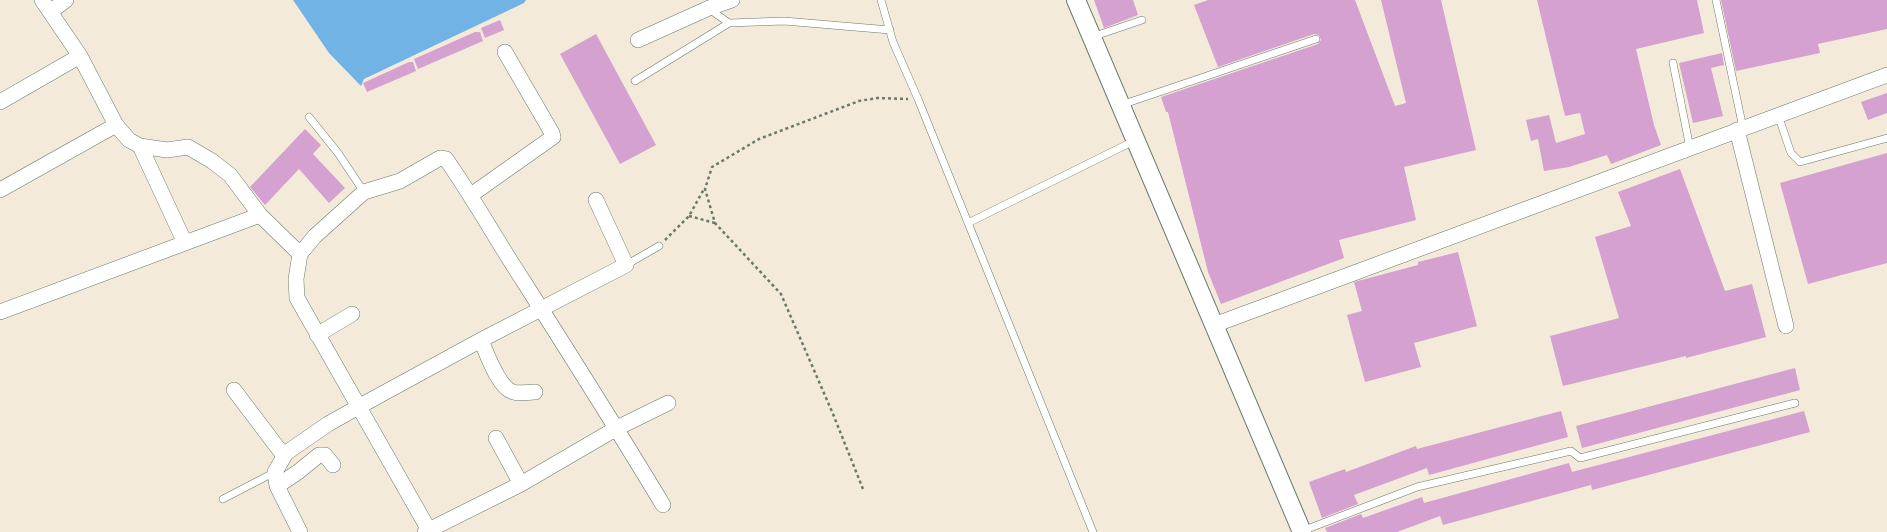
<!DOCTYPE html>
<style>
body{margin:0}
canvas{display:block;background:#f3ead9}
</style>
<canvas width="1887" height="532"></canvas>
<script>
const context = document.querySelector('canvas').getContext('2d');
context.lineJoin = 'round';
function fillPath(path, color) { context.fillStyle = color; context.fill(path, 'evenodd'); }
function stroke(path, color, width, dash) { context.strokeStyle = color; context.lineWidth = width; context.lineCap = dash ? 'butt' : 'round'; context.setLineDash(dash || []); context.stroke(path); }
fillPath(new Path2D(`
 M293,0h233l-2,3 -160,76 -3,7 -32,-33z`), '#72b3e6');
fillPath(new Path2D(`
 M1094,0h39l5,15 -34,13z
 M1208,0h147l40,106 11,-3 -25,-103h60l35,150 -72,17 12,53 -77,20 5,18 -123,46 -13,-32 -40,-160h-2l-5,-15 157,-53 3,-4 -2,-5 -5,-1 -96,33 -24,-62z
 M1537,0h160l7,33 -68,16 18,76 7,20 -50,19 -4,-9 -38,12 -25,4 -6,-32 -7,2 -5,-21 23,-5 7,28 29,-9 -5,-21 -15,3z
 M1721,0h166v29l-69,15 2,9 -84,18z
 M500,20l4,10 -19,8 -4,-10z
 M475,32h5l3,9 -65,28 -4,-10z
 M596,34l60,111 -36,19 -60,-110z
 M1722,53l2,12 -13,3 12,48 -30,7 -14,-60z
 M409,62h4l3,9 -49,21 -4,-9z
 M1887,93v20l-19,7 -7,-18z
 M305,129l16,16 -8,9 32,34 -16,15 -30,-34 -34,36 -15,-18z
 M1887,153v110l-79,21 -28,-101z
 M1680,169l45,122 27,-7 14,53 -80,21v-2l-123,30 -13,-50 69,-18 -24,-81 36,-11 -13,-34z
 M1458,252l19,74 -63,17 7,24 -56,15 -18,-67 15,-4 -8,-29 64,-17v-3z
 M1795,368l5,22 -218,58 -6,-22z
 M1561,411l7,26 -139,38 -2,-7 -73,27 4,9 -36,14 -13,-36 36,-13 1,3 70,-26 1,3z
 M1804,411l6,21 -218,58 -1,-5 -148,40 -3,-9 -43,16h-70l-2,-4 36,-14 2,4 59,-21 2,6 145,-40 3,9z`), '#d4a1d0');
const service = new Path2D(`
 M881,0l12,42 25,57 175,433
 M1716,0l27,128
 M709,9l20,14 55,-2 106,9
 M1092,37l50,-17
 M1673,63l17,85
 M635,81l94,-58
 M1121,105l195,-66
 M1778,115l13,38 9,9 87,-24
 M309,117l29,36 26,39
 M968,223l168,-83
 M626,265l33,-19
 M223,499l52,-27
 M1302,531l115,-44 154,-36 9,7 215,-55`);
const minor = new Path2D(`
 M42,0l38,56 36,69 13,15 11,6 27,4 21,-3 24,14 18,14 30,40
 M50,12l16,-12
 M638,40l71,-32 23,-8
 M0,102l80,-46
 M1737,130l49,196
 M140,146l45,97
 M0,190l116,-65
 M471,195l82,-58 -1,-4 -47,-81
 M0,312l260,-97 40,39
 M1214,325l673,-250
 M317,335l35,-21
 M481,340c6,14 17,47 32,52 6,2 15,0 22,0
 M234,390l50,66
 M496,438l25,46
 M277,486l21,-14 21,-17h6l8,10
 M300,532l-23,-46 -2,-14 11,-19 42,-29 32,-18 121,-66 145,-75 -30,-65
 M425,532l96,-48 96,-56 51,-25
 M430,532l-133,-234 -1,-19 4,-25 15,-18 49,-44 36,-11 40,-23 6,1c28,40 51,82 78,123 47,74 94,148 139,223`);
const tertiary = new Path2D(`
 M1076,0l226,532`);
stroke(service, '#697a6e', 8);
stroke(minor, '#697a6e', 16);
stroke(tertiary, '#697a6e', 20);
stroke(new Path2D(`
 M689,216l26,7
 M665,240l24,-24 15,-27
 M863,489l-30,-75 -52,-120 -66,-71 -10,-34 7,-22 47,-28 100,-38 18,-3 31,1`), '#697a6e', 2.5, [3, 3]);
stroke(service, '#fff', 7);
stroke(minor, '#fff', 15);
stroke(tertiary, '#fff', 18);
</script>
